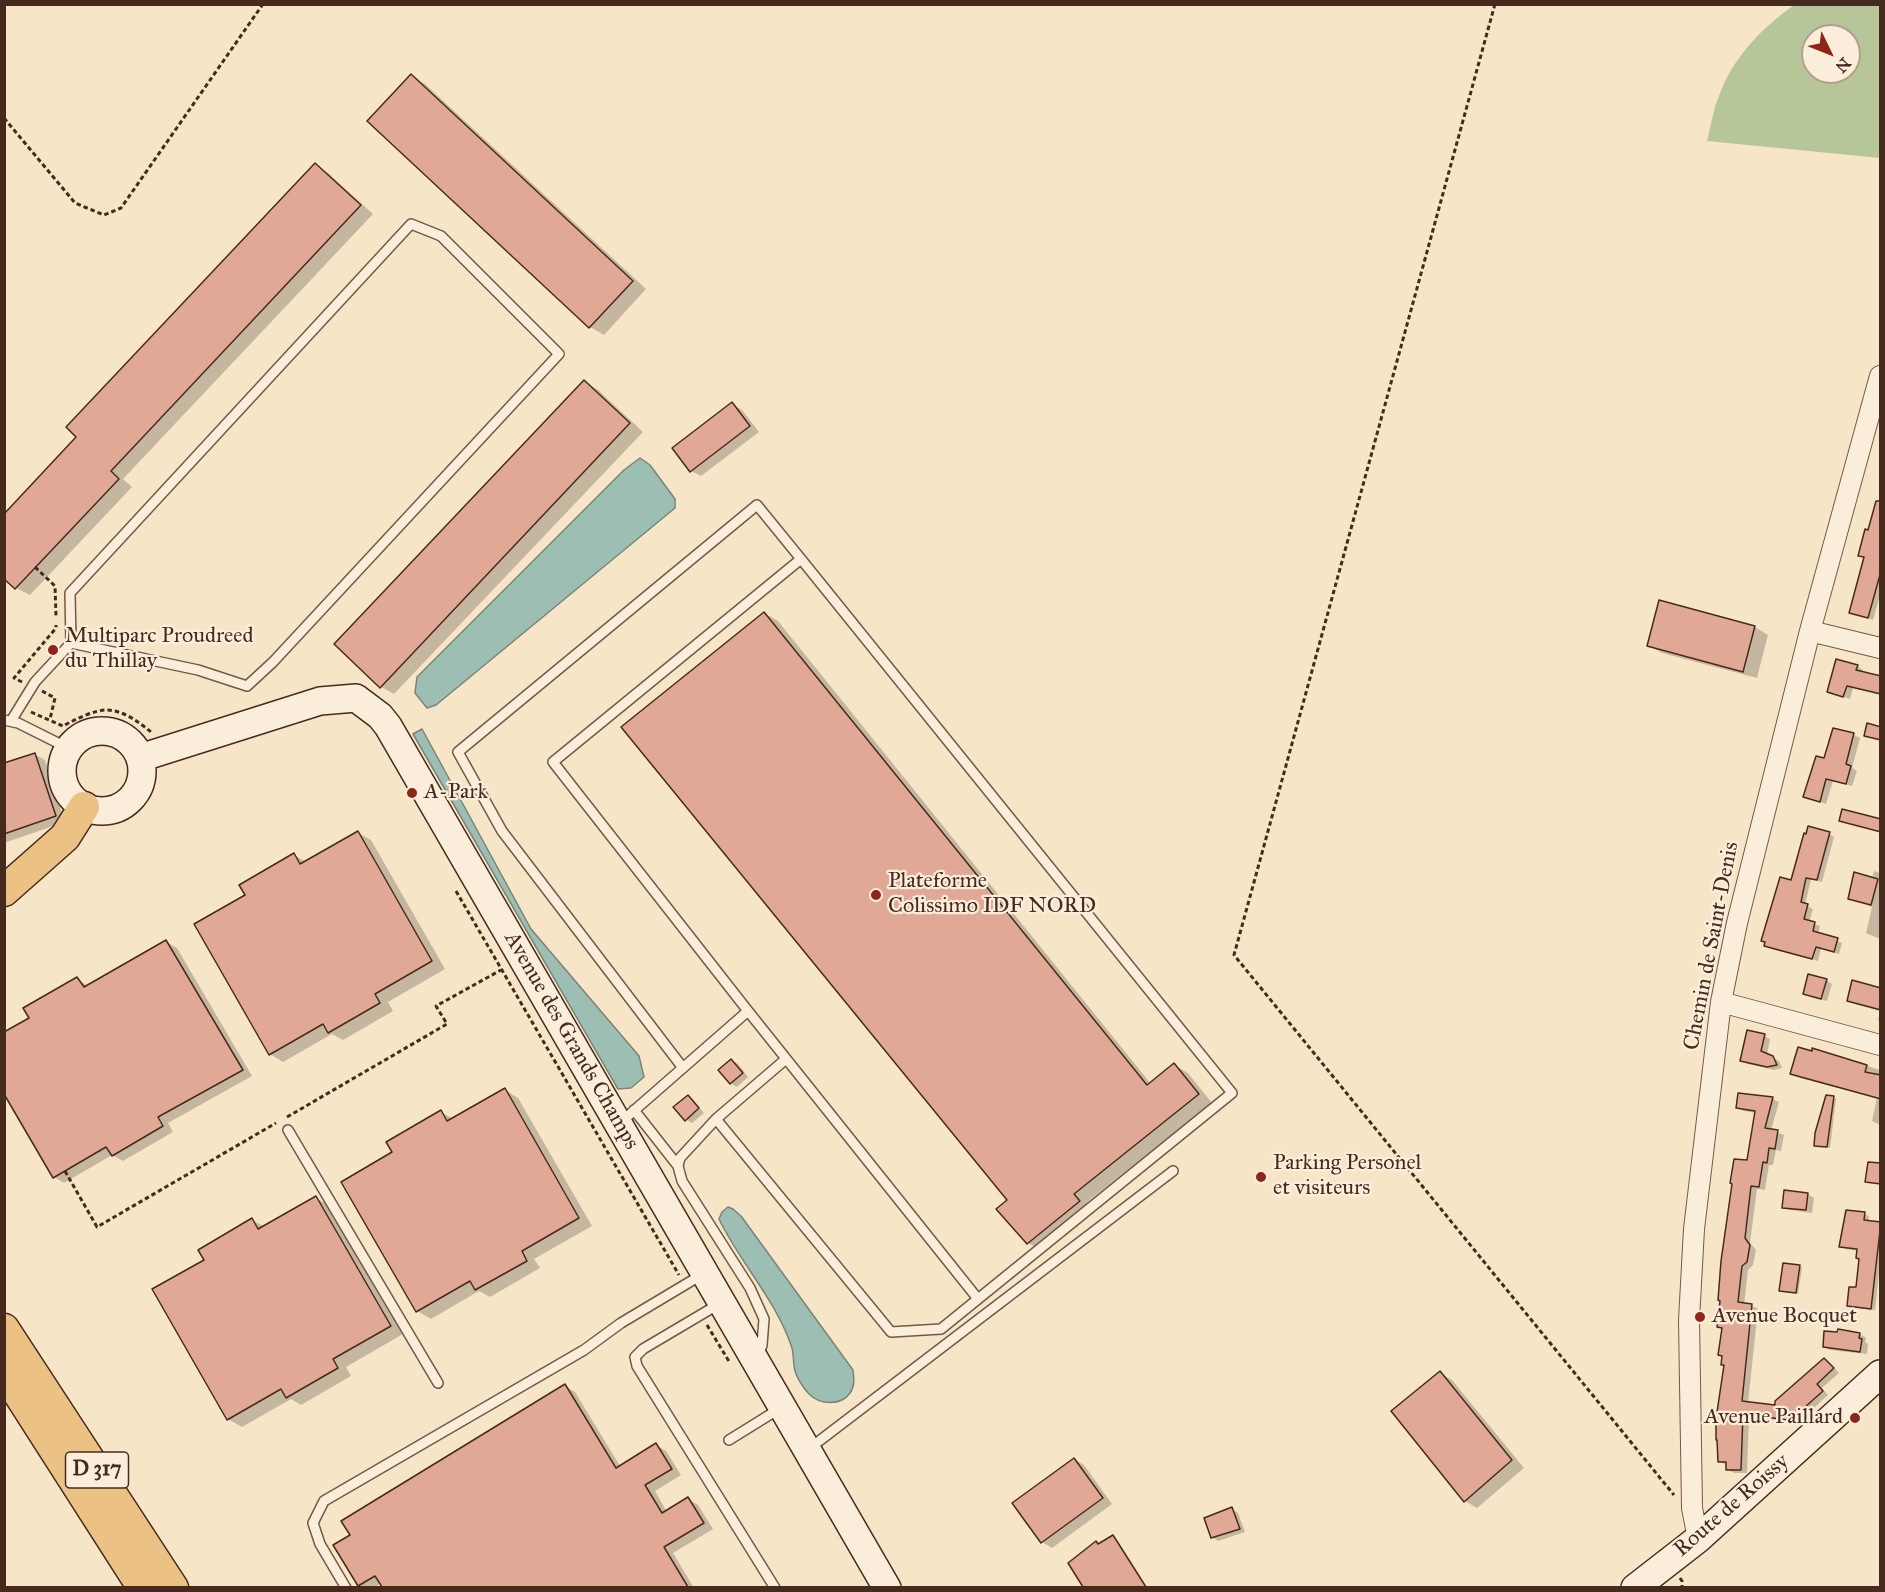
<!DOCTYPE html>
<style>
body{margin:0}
#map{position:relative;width:1885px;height:1592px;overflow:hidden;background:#f7e5c7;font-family:"IM FELL Great Primer",serif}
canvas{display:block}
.frame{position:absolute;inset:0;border:6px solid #472a1e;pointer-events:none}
.north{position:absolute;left:1801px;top:24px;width:60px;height:60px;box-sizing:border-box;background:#faeedb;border:2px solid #b2a08f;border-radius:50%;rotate:133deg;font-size:16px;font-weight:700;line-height:24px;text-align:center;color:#472a1e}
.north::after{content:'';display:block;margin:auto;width:21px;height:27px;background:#8f2418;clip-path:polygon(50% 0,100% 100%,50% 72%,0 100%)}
</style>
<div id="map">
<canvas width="1885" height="1592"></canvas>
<div class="frame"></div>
<div class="north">N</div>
</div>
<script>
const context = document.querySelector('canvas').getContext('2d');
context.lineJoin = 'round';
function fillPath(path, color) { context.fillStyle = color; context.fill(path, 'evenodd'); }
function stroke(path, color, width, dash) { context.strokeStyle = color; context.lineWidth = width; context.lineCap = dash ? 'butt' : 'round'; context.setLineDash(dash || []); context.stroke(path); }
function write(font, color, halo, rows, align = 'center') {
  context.font = font + ' "IM FELL Great Primer",serif'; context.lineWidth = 4.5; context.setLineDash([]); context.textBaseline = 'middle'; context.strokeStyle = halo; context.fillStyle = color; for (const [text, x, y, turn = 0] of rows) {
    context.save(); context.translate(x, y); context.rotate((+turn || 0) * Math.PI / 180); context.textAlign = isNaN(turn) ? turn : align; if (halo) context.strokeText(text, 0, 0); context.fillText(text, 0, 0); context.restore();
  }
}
fillPath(new Path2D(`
 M1794,5h86v153l-173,-17c4,-15 6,-31 12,-45 14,-39 43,-68 75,-91zM1813,36h36v36h-36z`), '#b7c699');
const water = new Path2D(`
 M640,458l10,7 25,34v9l-239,197 -9,3 -12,-15 2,-16 207,-207z
 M422,729l109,200 108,127 5,21 -13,11 -13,1 -205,-355z
 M728,1207l5,2 8,7 112,154c1,8 2,16 -3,23 -9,13 -30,12 -41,1 -5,-5 -12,-16 -14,-23 -2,-7 -1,-15 -3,-23 -15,-47 -52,-85 -73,-129l3,-7z`);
fillPath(water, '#9dbfb3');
stroke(water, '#7b8377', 1.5);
fillPath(new Path2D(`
 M411,76l14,8 221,205 -42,46 -14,-8 -221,-206z
 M315,165l13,8 45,41 -250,265 9,8 -102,108 -14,-7 62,-151z
 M585,382l13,8 45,42 -249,262 -14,-8z
 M732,404l10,6 17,22 -58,44 -10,-5z
 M1880,508v92l-1,-1 -6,21 -22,-8 14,-54 -5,-3z
 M764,613l14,8 373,463 23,-19 14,8 24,30 -125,99 5,7 -50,42 -14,-8z
 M1755,627l13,8 -11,43 -95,-25 -14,-8z
 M1857,666l6,4 -1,3 18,5v17l-27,-7 -3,11 -21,-7z
 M1834,730l20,5 6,3 -8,30 5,3 -5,15 -19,-5 -7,23 -21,-8 21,-36z
 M34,754l11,6 20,62 -61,21v-79z
 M1880,814v18l-39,-12h38z
 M358,833l13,7 74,129 -57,33 5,9 -50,29 -11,-6 -49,28 -13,-8 -23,-159 47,-40 12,7z
 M1829,834l5,3 -12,45 -11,-3 -6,26 8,4 -4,13 11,4 -2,8 24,9 -3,11 -18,-6 -3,13 -47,-12 -5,-3 26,-64z
 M1874,871l6,2v66l-14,-6 6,-26 -23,-9 23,-19z
 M166,942l11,6 75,128 -84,47 5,9 -50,29 -11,-6 -48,28 -10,-6 -23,-158 46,-40 11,7z
 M1826,980l6,4 -5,17 -16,-4 -6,-3z
 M1880,991v30l-2,-1 2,-9 -25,-7 -7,-3z
 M1764,1036l6,3 -3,16 12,6 3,7 -8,2 -26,-6 -6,-4z
 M1830,1054l50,16v55l-8,-4 5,-23 -77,-20 -6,-4z
 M731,1060l7,4 10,13 -11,10 -7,-4z
 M505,1090l13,8 74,128 -58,33 6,9 -50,29 -11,-6 -48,28 -14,-8 -23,-158 47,-41 12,7z
 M1739,1095l34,4 6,3 -8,28 13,5 -3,16 -5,-1 -3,15h-4l-4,25 -8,-1 -7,54 6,7 -3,15 -5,5 -4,35 8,1 6,3 -10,94 28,4 49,-47 6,4 8,9 -17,15 6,7 -29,27 -50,-5 -2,56h-13l-7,-4v-4l-8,-4 7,-95 -3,-37 -5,-2 38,-214 -13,-2 -6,-4z
 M688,1097l6,4 10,12 -12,10 -7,-4z
 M1833,1098l3,1 -6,49 -12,-2z
 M1807,1194l7,4 -2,15 -22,-3 -7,-3z
 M316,1198l14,8 73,128 -57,33 5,9 -50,29 -10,-6 -49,28 -14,-8 24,-199 13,7z
 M1864,1214l5,2 -1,6 12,2v40l-5,46 -22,-3 -5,-2 9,-16 3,-30 -2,-8 -12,-2 -5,-3z
 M1799,1266l3,2 -4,26 -17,-4z
 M1860,1334l6,4 -1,4 3,2 -1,10 -37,-4 -6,-4z
 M1440,1373l12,7 72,88 -47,40 -12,-7z
 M565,1386l10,6 45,74 36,-21 10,6 15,24 -26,16 12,21 21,-13 10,6 15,24 -40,24 21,35h-310l-3,-5 -7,5h-11l-4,-3z
 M1074,1459l10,6 28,39 -60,44 -10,-6z
 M1232,1509l6,4 7,19 -27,9 -6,-4z
 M1113,1537l3,2 31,49h-62l-15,-25 26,-20 3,1z`), '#0003');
const building = new Path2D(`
 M411,74l222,207 -44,47 -222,-207z
 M315,163l46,42 -250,266 8,8 -104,110 -11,-10v-65l72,-77 -10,-10z
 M584,380l46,43 -250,265 -46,-44z
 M732,402l18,24 -60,46 -18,-24z
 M1876,501h5v70l-13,47 -19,-5 15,-56 -6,-1 7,-27 3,1z
 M1659,600l96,26 -12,46 -96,-26z
 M764,612l383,473 27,-22 25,31 -125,100 6,7 -53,43 -31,-35 11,-9 -386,-473z
 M1836,659l22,6 -2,5 25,6v18l-34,-8 -4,11 -16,-5z
 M1867,723l14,4v13l-17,-4z
 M1833,728l21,5 -8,31 5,2 -5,18 -20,-5 -6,23 -17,-5 13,-41 8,2z
 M35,753l21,63 -52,18v-71z
 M1842,809l39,10v13l-42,-11z
 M1808,826l22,6 -13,48 -11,-2 -5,24 7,2 -4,15 11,3 -2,9 25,7 -4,14 -18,-5 -4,12 -48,-13 1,-4 -4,-1 19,-64 11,3 13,-47 2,1z
 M358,831l74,130 -57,33 5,9 -52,30 -5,-9 -54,31 -75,-131 51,-29 -6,-10 55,-32 6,11z
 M1854,872l24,7 -7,26 -23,-6z
 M166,940l77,130 -85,47 5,9 -51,30 -6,-9 -53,31 -49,-84v-62l25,-14 -6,-10 54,-31 7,10z
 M1808,974l19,5 -6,20 -18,-5z
 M1852,980l29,8v22l-34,-9z
 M1747,1030l18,4 -4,17 12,5 4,9 -10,2 -27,-6z
 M1798,1047l14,4v-3l55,17 -2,7 16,3v24l-91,-25z
 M731,1059l12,14 -13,11 -12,-14z
 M505,1088l74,130 -57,33 5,10 -52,29 -5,-9 -54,31 -75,-130 51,-30 -6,-10 55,-32 6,11z
 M1738,1093l35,4 -8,31 13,2 -3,19 -6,-1 -2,15 -4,-1 -4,25 -8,-1 -6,52 5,7 -3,17 -5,4 -4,36 14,2 -10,97 33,4v-4l49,-43 10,10 -17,16 6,7 -28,25v5l-52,-7 -2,56h-15v-8h-8l-1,-22h-1v-21l8,-54h-3l1,-9 -4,-1 4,-27 -5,-1 3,-26 -2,-1 3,-39 11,-77 -2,-1 4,-24 13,1 8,-49 -19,-3z
 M688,1095l11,13 -14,13 -12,-14z
 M1826,1095l8,1 -7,51 -13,-1 1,-13z
 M1868,1162l13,1v21l-16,-2z
 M1784,1190l24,3 -2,17 -24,-2z
 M316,1196l75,130 -58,33 5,9 -52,30 -5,-9 -54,31 -75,-131 52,-29 -6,-10 54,-32 6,11z
 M1846,1210l19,2 -1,8 17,2 -10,87 -24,-3 2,-19h7l3,-28 -3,-1 1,-9 -18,-2z
 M1783,1263l17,2 -4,28 -17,-2z
 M1838,1329l22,4 -1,5 3,1 -2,13 -37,-5 1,-16 13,1z
 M1440,1371l72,89 -48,42 -73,-91z
 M565,1384l51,84 40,-25 16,26 -27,16 17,28 26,-16 16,26 -40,24 24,40h-306l-7,-11 -17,10 -25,-41 17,-10 -9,-14z
 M1074,1458l29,40 -62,45 -29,-40z
 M1232,1507l8,22 -29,9 -7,-20z
 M1113,1535l33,52h-63l-15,-24 28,-22 2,3z`);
fillPath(building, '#e1a995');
stroke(building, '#472a1e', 1.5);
const lane = new Path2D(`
 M801,559l431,534 -254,206 -230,-288 -195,-249z
 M4,720l14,3 52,26
 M11,721l24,-39 36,-39 -1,-50 341,-369 30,12 118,118 -286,308 -26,24 -49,-16 -127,-27
 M683,1068l-181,-237 -44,-79 299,-247 44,54
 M634,1110l44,56
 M716,1119l175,213 50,-3 37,-30
 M621,1122l127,-111
 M288,1130l150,253
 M719,1304l-76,45 -8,8 2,9 138,222
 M759,1354l3,-9 2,-26 -14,-31 -68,-107 -4,-15 2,-8 36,-39 70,-60
 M729,1440l50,-31
 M810,1448l363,-277
 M346,1588l-26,-44 -7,-21 11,-22 260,-151 37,-27 82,-49`);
const street = new Path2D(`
 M1810,631l70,17
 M1721,1002l159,43
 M1698,1539l-6,-31 -3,-188 5,-91 27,-227 16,-79 73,-292 70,-255`);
const secondary = new Path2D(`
 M62 771a40 40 0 1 1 80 0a40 40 0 1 1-80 0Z
 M140,758l180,-57 36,-3 24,18 8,10 499,862
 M1635,1588l63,-49 182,-165`);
const primary = new Path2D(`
 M4,891l61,-54 19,-30
 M4,1329l169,259
 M4,1371l139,217`);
stroke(lane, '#735948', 12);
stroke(street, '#735948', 22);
stroke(secondary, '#472a1e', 30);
stroke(primary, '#472a1e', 33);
stroke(new Path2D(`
 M1495,4l-261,951 440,540
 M4,118l71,85 29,12 17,-7 142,-204
 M35,567l20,19 1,30
 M22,682l-8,-4 42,-50v-3
 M42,691l13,7 -5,21
 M31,712l32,14c11,-6 33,-17 45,-16 16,1 31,12 43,22
 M456,891l223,384
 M287,1117l160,-93 -11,-18 65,-36
 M65,1171l32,56 179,-104
 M707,1325l23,38
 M1680,1578l2,3v7`), '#472a1e', 3, [4.5, 3]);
stroke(lane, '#faeedb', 9);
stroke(street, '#faeedb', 20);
stroke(secondary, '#faeedb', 27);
stroke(primary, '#ecc284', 30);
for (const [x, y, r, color] of [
 [53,650,6,"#8f2418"],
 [412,793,6,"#8f2418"],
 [876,895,6,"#8f2418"],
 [1261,1177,6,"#8f2418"],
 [1700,1317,6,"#8f2418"],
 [1855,1418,6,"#8f2418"]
]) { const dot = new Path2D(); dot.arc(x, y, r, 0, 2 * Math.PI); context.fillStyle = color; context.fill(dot); stroke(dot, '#faeedb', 2); }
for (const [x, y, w] of [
 [97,1470,63]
]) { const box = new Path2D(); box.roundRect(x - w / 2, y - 18, w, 36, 4.5); context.fillStyle = '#faeedb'; context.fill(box); stroke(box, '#472a1e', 1.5); }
write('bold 21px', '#472a1e', null, [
 ["D 317",97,1470]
]);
write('22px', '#472a1e', '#faeedb', [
 ["Multiparc Proudreed",65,637],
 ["du Thillay",65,662],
 ["A-Park",424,793],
 ["Plateforme",888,882],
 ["Colissimo IDF NORD",888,907],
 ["Parking Personel",1273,1164],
 ["et visiteurs",1273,1189],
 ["Avenue Bocquet",1712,1317],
 ["Avenue Paillard",1843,1418,"right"]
], 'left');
write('22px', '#472a1e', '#faeedb', [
 ["Chemin de Saint-Denis",1712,946,-79],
 ["Avenue des Grands Champs",571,1041,60],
 ["Route de Roissy",1732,1506,-41]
]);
</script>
